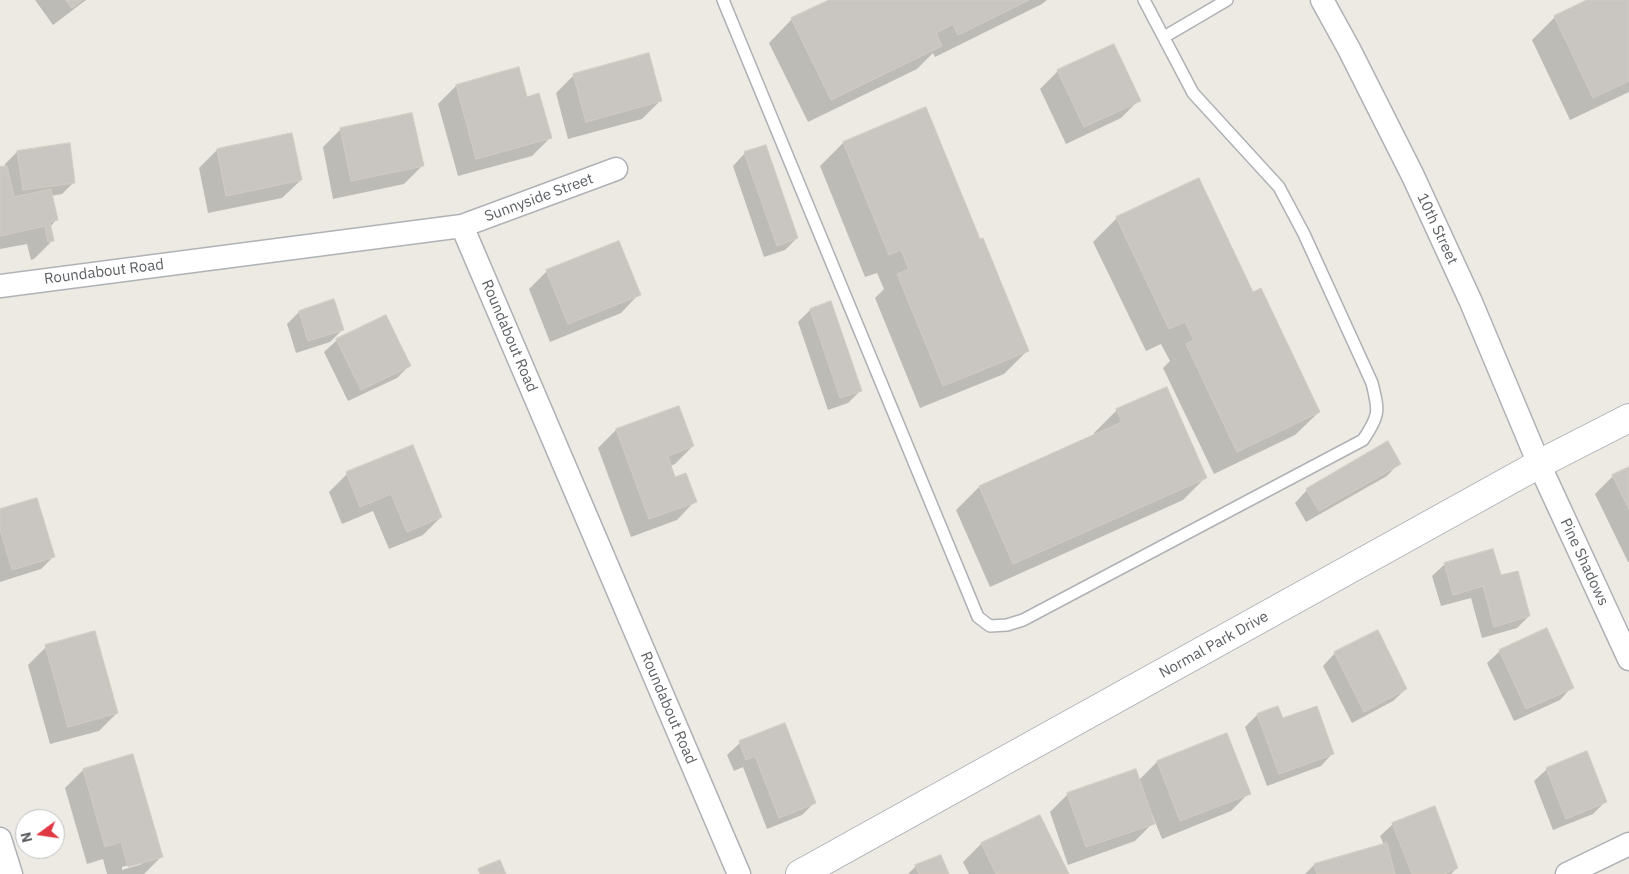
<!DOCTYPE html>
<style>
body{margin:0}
#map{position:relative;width:1629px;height:874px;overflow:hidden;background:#edeae4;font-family:"IBM Plex Sans",sans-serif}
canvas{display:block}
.north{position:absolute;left:15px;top:809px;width:50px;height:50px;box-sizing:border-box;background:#fff;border:1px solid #bebfc1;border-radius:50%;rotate:256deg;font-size:14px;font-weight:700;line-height:20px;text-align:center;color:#5c6063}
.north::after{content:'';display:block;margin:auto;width:18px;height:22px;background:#df3842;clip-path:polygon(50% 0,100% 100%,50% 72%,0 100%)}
</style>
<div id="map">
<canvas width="1629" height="874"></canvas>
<div class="north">N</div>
</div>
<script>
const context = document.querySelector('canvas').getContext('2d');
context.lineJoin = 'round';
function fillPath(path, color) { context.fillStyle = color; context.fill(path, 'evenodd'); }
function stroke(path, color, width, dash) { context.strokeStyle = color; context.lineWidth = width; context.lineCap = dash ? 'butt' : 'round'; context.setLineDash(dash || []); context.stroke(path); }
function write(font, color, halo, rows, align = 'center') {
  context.font = font + ' "IBM Plex Sans",sans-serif'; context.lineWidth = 4; context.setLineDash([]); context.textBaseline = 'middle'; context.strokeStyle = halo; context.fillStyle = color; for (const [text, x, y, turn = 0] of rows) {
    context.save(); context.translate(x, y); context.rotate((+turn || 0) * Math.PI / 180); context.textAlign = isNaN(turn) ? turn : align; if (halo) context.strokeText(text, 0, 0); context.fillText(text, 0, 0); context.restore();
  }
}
fillPath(new Path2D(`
 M35,0h51l-33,25z
 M832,0h215l-5,4 -107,53 -2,-4 -16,16 -109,53 -39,-79 23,-24z
 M1590,0h39v92l-59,28 -38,-80 23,-23z
 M518,69l8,29 24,40 -18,18 -74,20 -20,-72 18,-18z
 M1058,71l81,29 -18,18 -55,26 -26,-55z
 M574,75l86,26 -18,18 -74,20 -12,-46z
 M341,129l81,37 -18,18 -71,15 -10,-52z
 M843,143l184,208 -23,23 -84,34 -45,-110 9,-9 -7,-16 -12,4 -45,-111z
 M217,150l84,30 -19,18 -74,15 -9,-45z
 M17,152l57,30 -12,12 -11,2 5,24 -6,7 3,13 -19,19 -3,1 -4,-16 -27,5v-81l5,-1v-3z
 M745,153l52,85 -12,12 -21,7 -31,-91z
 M1198,180l54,114 67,118 -24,23 -81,39 -51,-106 7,-7 -9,-17 -15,7 -53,-109 24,-24z
 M547,271l92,23 -18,19 -71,29 -21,-53z
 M810,310l51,80 -13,13 -20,7 -30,-88z
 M299,312l43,18 -12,12 -34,11 -9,-29z
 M337,340l72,26 -12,12 -49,23 -24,-49z
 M1117,410l89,67 -23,23 -193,87 -34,-77 23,-23 116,-52 -1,-2z
 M616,430l77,16 -18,18 -5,2 4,12 21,23 -18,19 -46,17 -33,-89z
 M1399,463l-12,13 -81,46 -11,-19 12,-13z
 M1629,468v94h-1l-33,-68 18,-18z
 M347,474l94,43 -18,18 -34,14 -16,-38 -31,13 -13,-32z
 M0,510l53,47 -12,12 -41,13z
 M1445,564l55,13 29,39 -12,12 -35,10 -11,-40 -30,8 -9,-30z
 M46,647l71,66 -18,18 -49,13 -22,-79z
 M1500,651l72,36 -12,13 -46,21 -27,-58z
 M1335,653l71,36 -13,12 -41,22 -29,-57z
 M1257,715l25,4 51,34 -12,13 -54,20 -22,-59z
 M1226,735l23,58 -18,18 -69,28 -10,-25 -2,1 3,8 -18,18 -67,24 -18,-53 18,-18 70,-13 19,-19z
 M740,743l74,60 -12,12 -35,14 -24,-62 -9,4 -7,-16z
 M133,756l29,100 -18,18h-37l-4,-15 -16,5 -22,-76 18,-18zM142,861v3l-20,6v-3z
 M1547,769l58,33 -12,12 -40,16 -19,-49z
 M1039,816l28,58h-98l-6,-12 18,-18z
 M1393,824l64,44 -6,6h-146l9,-9 70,-20 -4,-9z
 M916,866l32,8h-40z`), '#0003');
const building = new Path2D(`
 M66,0h17l-11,8z
 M829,0h200l-71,35 -5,-11 -17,9 6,13 -111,54 -40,-82z
 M1587,0h42v81l-36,17 -39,-82z
 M1114,44l27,57 -57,26 -27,-57z
 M649,53l13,48 -76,21 -13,-48z
 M519,67l8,30 12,-4 13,45 -76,21 -20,-74z
 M926,107l54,132 3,-1 46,113 -86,35 -46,-112 12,-5 -8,-19 -12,5 -46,-113z
 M412,113l12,53 -73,15 -11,-53z
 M292,133l10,47 -76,16 -9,-47z
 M70,143l5,40 -52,7 -6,-39z
 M766,145l32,93 -21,8 -33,-94z
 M7,166l7,31 37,-8 7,31 -8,2 4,19 -6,1 -3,-16 -45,10v-69z
 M1199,178l54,114 8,-4 59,124 -83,40 -51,-108 8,-4 -9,-18 -16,7 -53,-112z
 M619,241l22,54 -73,29 -22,-54z
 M334,299l10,31 -36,11 -9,-30z
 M831,301l31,90 -22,7 -30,-89z
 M386,315l25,51 -50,24 -25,-51z
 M1167,387l40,91 -194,86 -34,-78 143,-64 -6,-13z
 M679,406l15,40 -26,10 7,21 11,-4 11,29 -48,17 -33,-90z
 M1388,441l13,23 -82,47 -13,-22z
 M413,445l29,72 -35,15 -16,-38 -31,13 -14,-35z
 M1629,467v42l-17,-34z
 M37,498l18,59 -43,13 -12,-40v-21z
 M1493,549l8,26 17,-4 12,45 -36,11 -11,-41 -30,9 -9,-32z
 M1547,628l27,60 -48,21 -27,-59z
 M1378,630l29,59 -43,23 -30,-60z
 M95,631l23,82 -50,14 -23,-82z
 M1278,706l5,12 34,-12 17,48 -55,20 -22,-60z
 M785,723l31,80 -37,15 -24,-62 -9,4 -7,-19z
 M1227,733l24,61 -71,27 -23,-60z
 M1587,751l20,51 -41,17 -20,-51z
 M133,754l30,103 -35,10 -7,-25 -16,5 -22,-78z
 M1136,769l19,55 -69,23 -19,-54z
 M1435,806l23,62 -14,6h-32l-20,-51z
 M1040,815l29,59h-73l-15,-31z
 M1387,843l8,31h-78l-3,-10z
 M941,855l8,19h-30l-4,-9z
 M500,860l6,14h-26l-2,-5z`);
fillPath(building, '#c9c5c0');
stroke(building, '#d2cbc2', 1);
const lane = new Path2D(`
 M723,0l255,617 12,9 17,-1 16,-5 340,-180c17,-25 16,-29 9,-57l-68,-149 -25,-47 -86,-94 -49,-93
 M1164,37l63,-37`);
const street = new Path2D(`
 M1322,0l27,49 64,127 58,126 68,162 90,195
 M462,226l154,-57
 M0,286l462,-60 277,648
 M0,839l11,35
 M1567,874l62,-30`);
const secondary = new Path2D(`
 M800,874l739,-410 90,-46`);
stroke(lane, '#afb2b5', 14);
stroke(street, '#afb2b5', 25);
stroke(secondary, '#b0b4b8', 30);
stroke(lane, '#fff', 11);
stroke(street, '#fff', 22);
stroke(secondary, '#fff', 28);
write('15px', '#5c6063', '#fff', [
 ["Sunnyside Street",539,198,-20],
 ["10th Street",1437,229,65],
 ["Roundabout Road",104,272,-7],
 ["Roundabout Road",509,336,67],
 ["Pine Shadows",1584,562,65],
 ["Normal Park Drive",1214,645,-29],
 ["Roundabout Road",668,708,67]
]);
</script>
